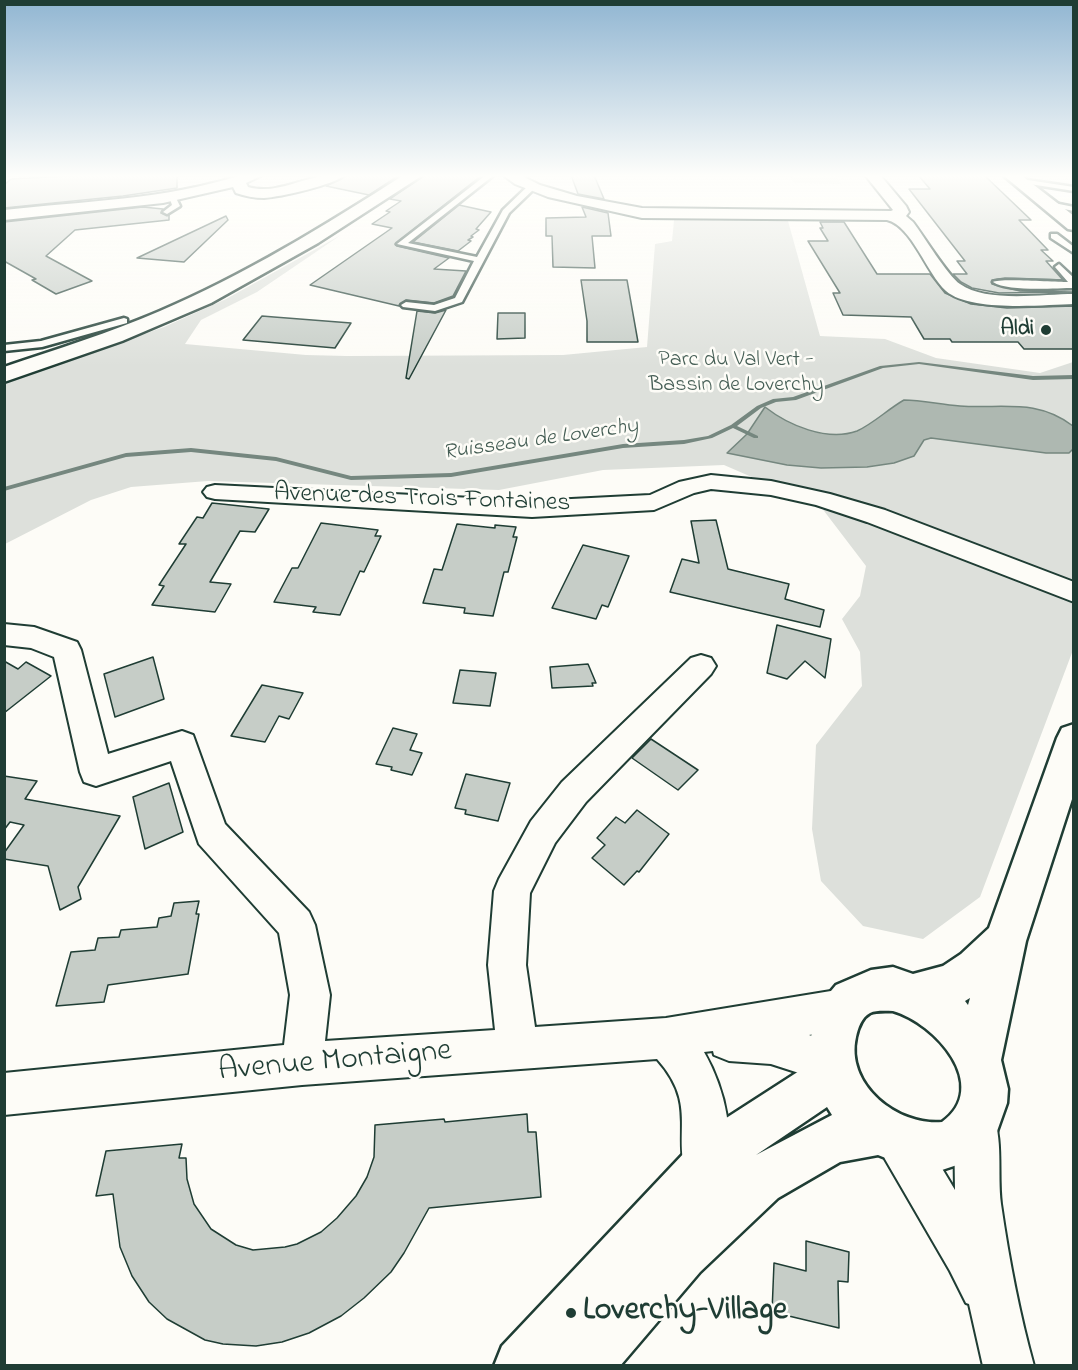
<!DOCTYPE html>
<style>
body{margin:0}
#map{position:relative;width:1078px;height:1370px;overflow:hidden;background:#fdfcf7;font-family:"Indie Flower",sans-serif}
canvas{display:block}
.frame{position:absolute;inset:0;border:6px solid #1f3d34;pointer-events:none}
</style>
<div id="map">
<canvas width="1078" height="1370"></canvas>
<div class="frame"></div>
</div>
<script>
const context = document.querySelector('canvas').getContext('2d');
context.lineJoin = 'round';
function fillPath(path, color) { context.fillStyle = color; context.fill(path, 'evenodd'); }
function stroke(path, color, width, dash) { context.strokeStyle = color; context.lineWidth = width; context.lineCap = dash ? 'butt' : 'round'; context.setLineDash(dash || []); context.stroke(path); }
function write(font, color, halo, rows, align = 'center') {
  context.font = font + ' "Indie Flower",sans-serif'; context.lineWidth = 5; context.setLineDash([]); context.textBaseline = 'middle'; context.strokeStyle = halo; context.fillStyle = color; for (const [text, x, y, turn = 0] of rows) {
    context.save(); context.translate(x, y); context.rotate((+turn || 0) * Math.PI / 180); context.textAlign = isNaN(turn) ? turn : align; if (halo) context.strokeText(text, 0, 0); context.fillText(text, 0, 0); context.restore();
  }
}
fillPath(new Path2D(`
 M790,175h46l5,9 -47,-1z
 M674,220l114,1 32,115 65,3 51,19 104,15 33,-11v288l-93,247 -57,42 -60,-13 -42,-45 -9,-52 4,-84 46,-59 -2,-34 -18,-33 18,-23 6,-30 -45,-59 -97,-42 -121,5 -104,20 -291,-9 -77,6 -40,13 -86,44v-161l159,-56 62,-28 115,-64 -84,57 -56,28 -16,24 121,11 41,1 216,-1 84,-8 8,-103 17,-3z`), '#dde0db');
const water = new Path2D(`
 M904,400c19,0 37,5 56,6 42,3 76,-8 113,20v23l-4,4h-23l-115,-15 -7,2 -10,16 -20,7 -27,4 -46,1 -34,-3 -60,-12 20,-19 18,-27c23,18 62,35 92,24 16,-7 31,-22 47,-31z`);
fillPath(water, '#aeb8b1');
stroke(water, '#75877f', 1.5);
fillPath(new Path2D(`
 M919,362l114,14 41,-1v4l-41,1 -114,-16 -36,4 -87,32 -20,2 -15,6 -24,18 21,10v2h-4l-21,-10 -21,10 -28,6 -61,4 -172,29 -100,3 -75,-19 -85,-9 -65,5 -122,34v-4l122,-34 65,-5 85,9 75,19 100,-3 172,-29 61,-4 24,-4 23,-11 26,-19 16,-7 20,-2 87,-31z`), '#75877f');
const building = new Path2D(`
 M87,175h90v13l-54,8 -119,12v-23l7,-6z
 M347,175h52l-30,20 -43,-9z
 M425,175h57l-87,69 2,2 52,12 -15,11 32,2 -13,25 -19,7 -28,-3 -7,6 -89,-21 82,-57 -20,-4 18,-12 -4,-1 15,-10 -11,-2z
 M571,175h23l10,24 -26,-5z
 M918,175h66l47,45h-12l29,30h-7l12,11h-7l17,19 -58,-2 -13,2v4l28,7 54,1 -75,1 -27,-5 -11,-6 -8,-8h14l-10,-13h8l-56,-72h21z
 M459,205l32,7 -15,17 3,1 -8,6 2,1 -5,3 3,1 -13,10 -45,-9z
 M143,207l20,2 -2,4 8,2v5l-94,10 -29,26 46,25 -36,13 -24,-14 4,-1 -32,-18v-39z
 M582,207l26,6 3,23h-19l3,32 -42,-1 -1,-31h-6v-18l40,-1z
 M226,216l2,4 -44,42 -47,-4z
 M820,222h24l33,52h53l15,19 26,11 36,4 67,-2v43h-50l-6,-7h-66l-2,-3h-26l-13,-22 -68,-2 -10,-22h7l-32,-52h20l-8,-13h3z
 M581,280h46l11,62h-51v-21z
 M446,310l-37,69 -3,-1 11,-67 18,2z
 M498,313h27v25l-28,1z
 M262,316l12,1 77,6 -16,25 -92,-8z
 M212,503l57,6 -14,23 -15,-1 -30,51 21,2 -16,28 -63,-7 12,-19 -5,-1 27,-41h-7l18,-27 6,1z
 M716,520l12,49 61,15 -4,15 39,11 -4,17 -150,-35 12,-33 17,4 -8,-42z
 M321,523l57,7 -3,6h6l-17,36 -4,-1 -20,44 -27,-3 3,-5 -42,-5 18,-34h6z
 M457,524l38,4v-3l21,2 -3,10h4l-9,35h-4l-11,44 -29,-3 1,-5 -42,-5 11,-34 8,1z
 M583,545l46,11 -21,51 -6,-2 -6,14 -44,-11z
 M777,625l54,14 -6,39 -20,-17 -18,18 -20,-6z
 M153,657l11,42 -49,18 -11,-43z
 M4,661l14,8 8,-7 25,14 -47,37z
 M588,664l8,19h-4l1,3 -41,2 -2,-21z
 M460,670l36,3 -6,33 -37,-3z
 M262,685l41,8 -14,26 -10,-3 -14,26 -34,-6z
 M393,728l24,6 -7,16 12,3 -10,22 -21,-5 1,-3 -16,-3z
 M651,739l47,31 -20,20 -46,-32z
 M466,774l44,9 -12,38 -33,-7 1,-4 -11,-2z
 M4,776l33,5 -12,18 95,17 -42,71 3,12 -21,11 -12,-44 -44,-7v-6l20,-28 -14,-3 -6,8z
 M169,783l14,49 -38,17 -12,-52z
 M637,810l32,24 -30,38 -2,-1 -13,14 -32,-27 13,-13 -8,-7 19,-21 9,6z
 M199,901l-3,13h3l-11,60 -80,11 -4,17 -48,4 15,-54 24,-2 3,-12 21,-1 2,-7 36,-3 2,-9 12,-2 3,-13z
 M527,1114l1,18h8l5,65 -112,11 -25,45 -13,19 -27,26 -23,18 -32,17 -27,9 -26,4 -33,-2 -18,-4 -38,-21 -18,-17 -17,-26 -12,-29 -7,-53 -17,2 10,-45 76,-7 -3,14h7l1,21 7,25 17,25 25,16 17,5 32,-3 12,-3 24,-12 16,-14 19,-22 11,-19 7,-20 1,-32 69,-6 1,3z
 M806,1241l43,11 -1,30 -10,-1 1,47 -67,-16 2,-49 32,8z`);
fillPath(building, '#c6cdc7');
stroke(building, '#1f3d34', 1.5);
const lane = new Path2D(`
 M486,175h8l-86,68 69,14 26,-47 26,-25 7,2 -27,26 -47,89 -27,9 -32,-4 -2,-2 5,-3 28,3 21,-7 19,-37 -77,-17z
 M1014,178l60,9v4l-57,-9z
 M169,196h6l5,10 -13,8 -4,-2 9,-7z
 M1039,200l35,7v4l-35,-7z
 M1051,234h6l17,13v6l-23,-15z
 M1059,264l15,14v10c-20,0 -66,4 -81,-6 5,-4 62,0 75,0l-13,-15z
 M124,318l3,1v4l-85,24 -38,4v-6l37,-4z`);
const street = new Path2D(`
 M241,175h22l-17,8 2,4c25,7 49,-6 73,-11 8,-2 16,-1 24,-1 -11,10 -65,22 -81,23 -10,0 -19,-2 -28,-5l-3,-6 -70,16 -159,17v-10c79,-9 160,-10 237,-35z
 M503,175h17l20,10 37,11 65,12 249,3 2,-1 -28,-35h15l26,31 3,6 -3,4 7,6c10,13 35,54 47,62 26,19 82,10 114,10v10c-32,1 -104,8 -128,-13 -19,-17 -34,-65 -59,-71l-245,-2 -94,-21 -33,-13z
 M711,475l60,6 59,13 55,16 189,72v20l-207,-80 -51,-17 -45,-10 -60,-6 -17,4 -40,17 -122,7 -317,-18 -8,-2 -4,-5 4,-5 8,-2 317,16 118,-6 29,-13z
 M4,624l30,3 43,15 4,8 27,104 74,-23 11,4 32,89 84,88 6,13 15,70 -5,46 170,-11 -7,-65 6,-74 5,-12 32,-58 31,-39 129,-124 10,-3 10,3 5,8 -5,8 -125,128 -31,41 -25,50 -4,72 9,62 131,-9 177,-29 14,6 6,14 -6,14 -14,6 -34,6 39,13 6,15 -6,15 -15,6 -62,-20 -42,-3 -15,-6 -1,-4 -9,1c21,37 34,89 17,130l-16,6 -16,-6c-19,-47 11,-75 -32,-123l-355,26 -298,30v-42l280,-28 6,-50 -11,-62 -80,-89 -28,-83 -75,25 -12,-4 -4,-10 -26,-115 -23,-9 -27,-3z
 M976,1102l15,7c13,30 6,63 10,95 8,55 18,108 33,162h-51l-14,-62 -3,-1 -16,-32 -65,-112 -6,-16 6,-16 16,-6 16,6 38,63 -1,-66 7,-15z`);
const secondary = new Path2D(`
 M1003,175h18l53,41v14l-6,-1z
 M1074,724v69l-48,148 -25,119 7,29 -1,14 -11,31 -9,13 -18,14 -30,10 -23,-1 -38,-15 -38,7 -62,36 -78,74 -80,94h-126l8,-20 201,-213 107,-69 -1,-21 7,-23 10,-23 10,-12 35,-15 22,-3 20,7 30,-8 18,-12 28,-26 68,-190 5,-10zM970,998l-2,7 -3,-4zM893,1011c42,12 99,75 49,111 -44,4 -97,-37 -86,-85 2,-9 5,-19 14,-24 6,-3 16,-2 23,-2zM827,1107l5,8 -76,40z`);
const primary = new Path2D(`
 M404,175h19l-105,68 -107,60 -89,38 -118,41v-15c53,-18 105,-34 156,-56 85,-36 165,-86 244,-136z`);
stroke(lane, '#1f3d34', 5);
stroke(street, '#1f3d34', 4);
stroke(secondary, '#1f3d34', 5);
stroke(primary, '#1f3d34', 5);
fillPath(lane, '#fdfcf7');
fillPath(street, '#fdfcf7');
fillPath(secondary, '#fdfcf7');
fillPath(primary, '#fdfcf7');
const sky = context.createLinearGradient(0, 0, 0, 367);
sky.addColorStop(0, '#91b6d2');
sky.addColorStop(0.48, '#fefefb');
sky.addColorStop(1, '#fefefb00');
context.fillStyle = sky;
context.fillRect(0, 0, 1078, 367);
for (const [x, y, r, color] of [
 [1046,330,6,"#1f3d34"],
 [571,1313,6,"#1f3d34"]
]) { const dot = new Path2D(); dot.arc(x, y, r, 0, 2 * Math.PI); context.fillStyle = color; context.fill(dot); stroke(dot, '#fdfcf7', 2); }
write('bold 22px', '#1f3d34', '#fdfcf7', [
 ["Aldi",1034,330]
], 'right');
write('22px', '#455e55', '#fdfcf7', [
 ["Parc du Val Vert -",736,361],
 ["Bassin de Loverchy",736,386]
]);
write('italic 22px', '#435c53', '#fdfcf7', [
 ["Ruisseau de Loverchy",541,441,-8]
]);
write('26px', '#1f3d34', '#fdfcf7', [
 ["Avenue des Trois Fontaines",422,500,2]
]);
write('32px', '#1f3d34', '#fdfcf7', [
 ["Avenue Montaigne",335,1063,-5]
]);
write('bold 32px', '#1f3d34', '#fdfcf7', [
 ["Loverchy-Village",583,1313]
], 'left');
</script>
